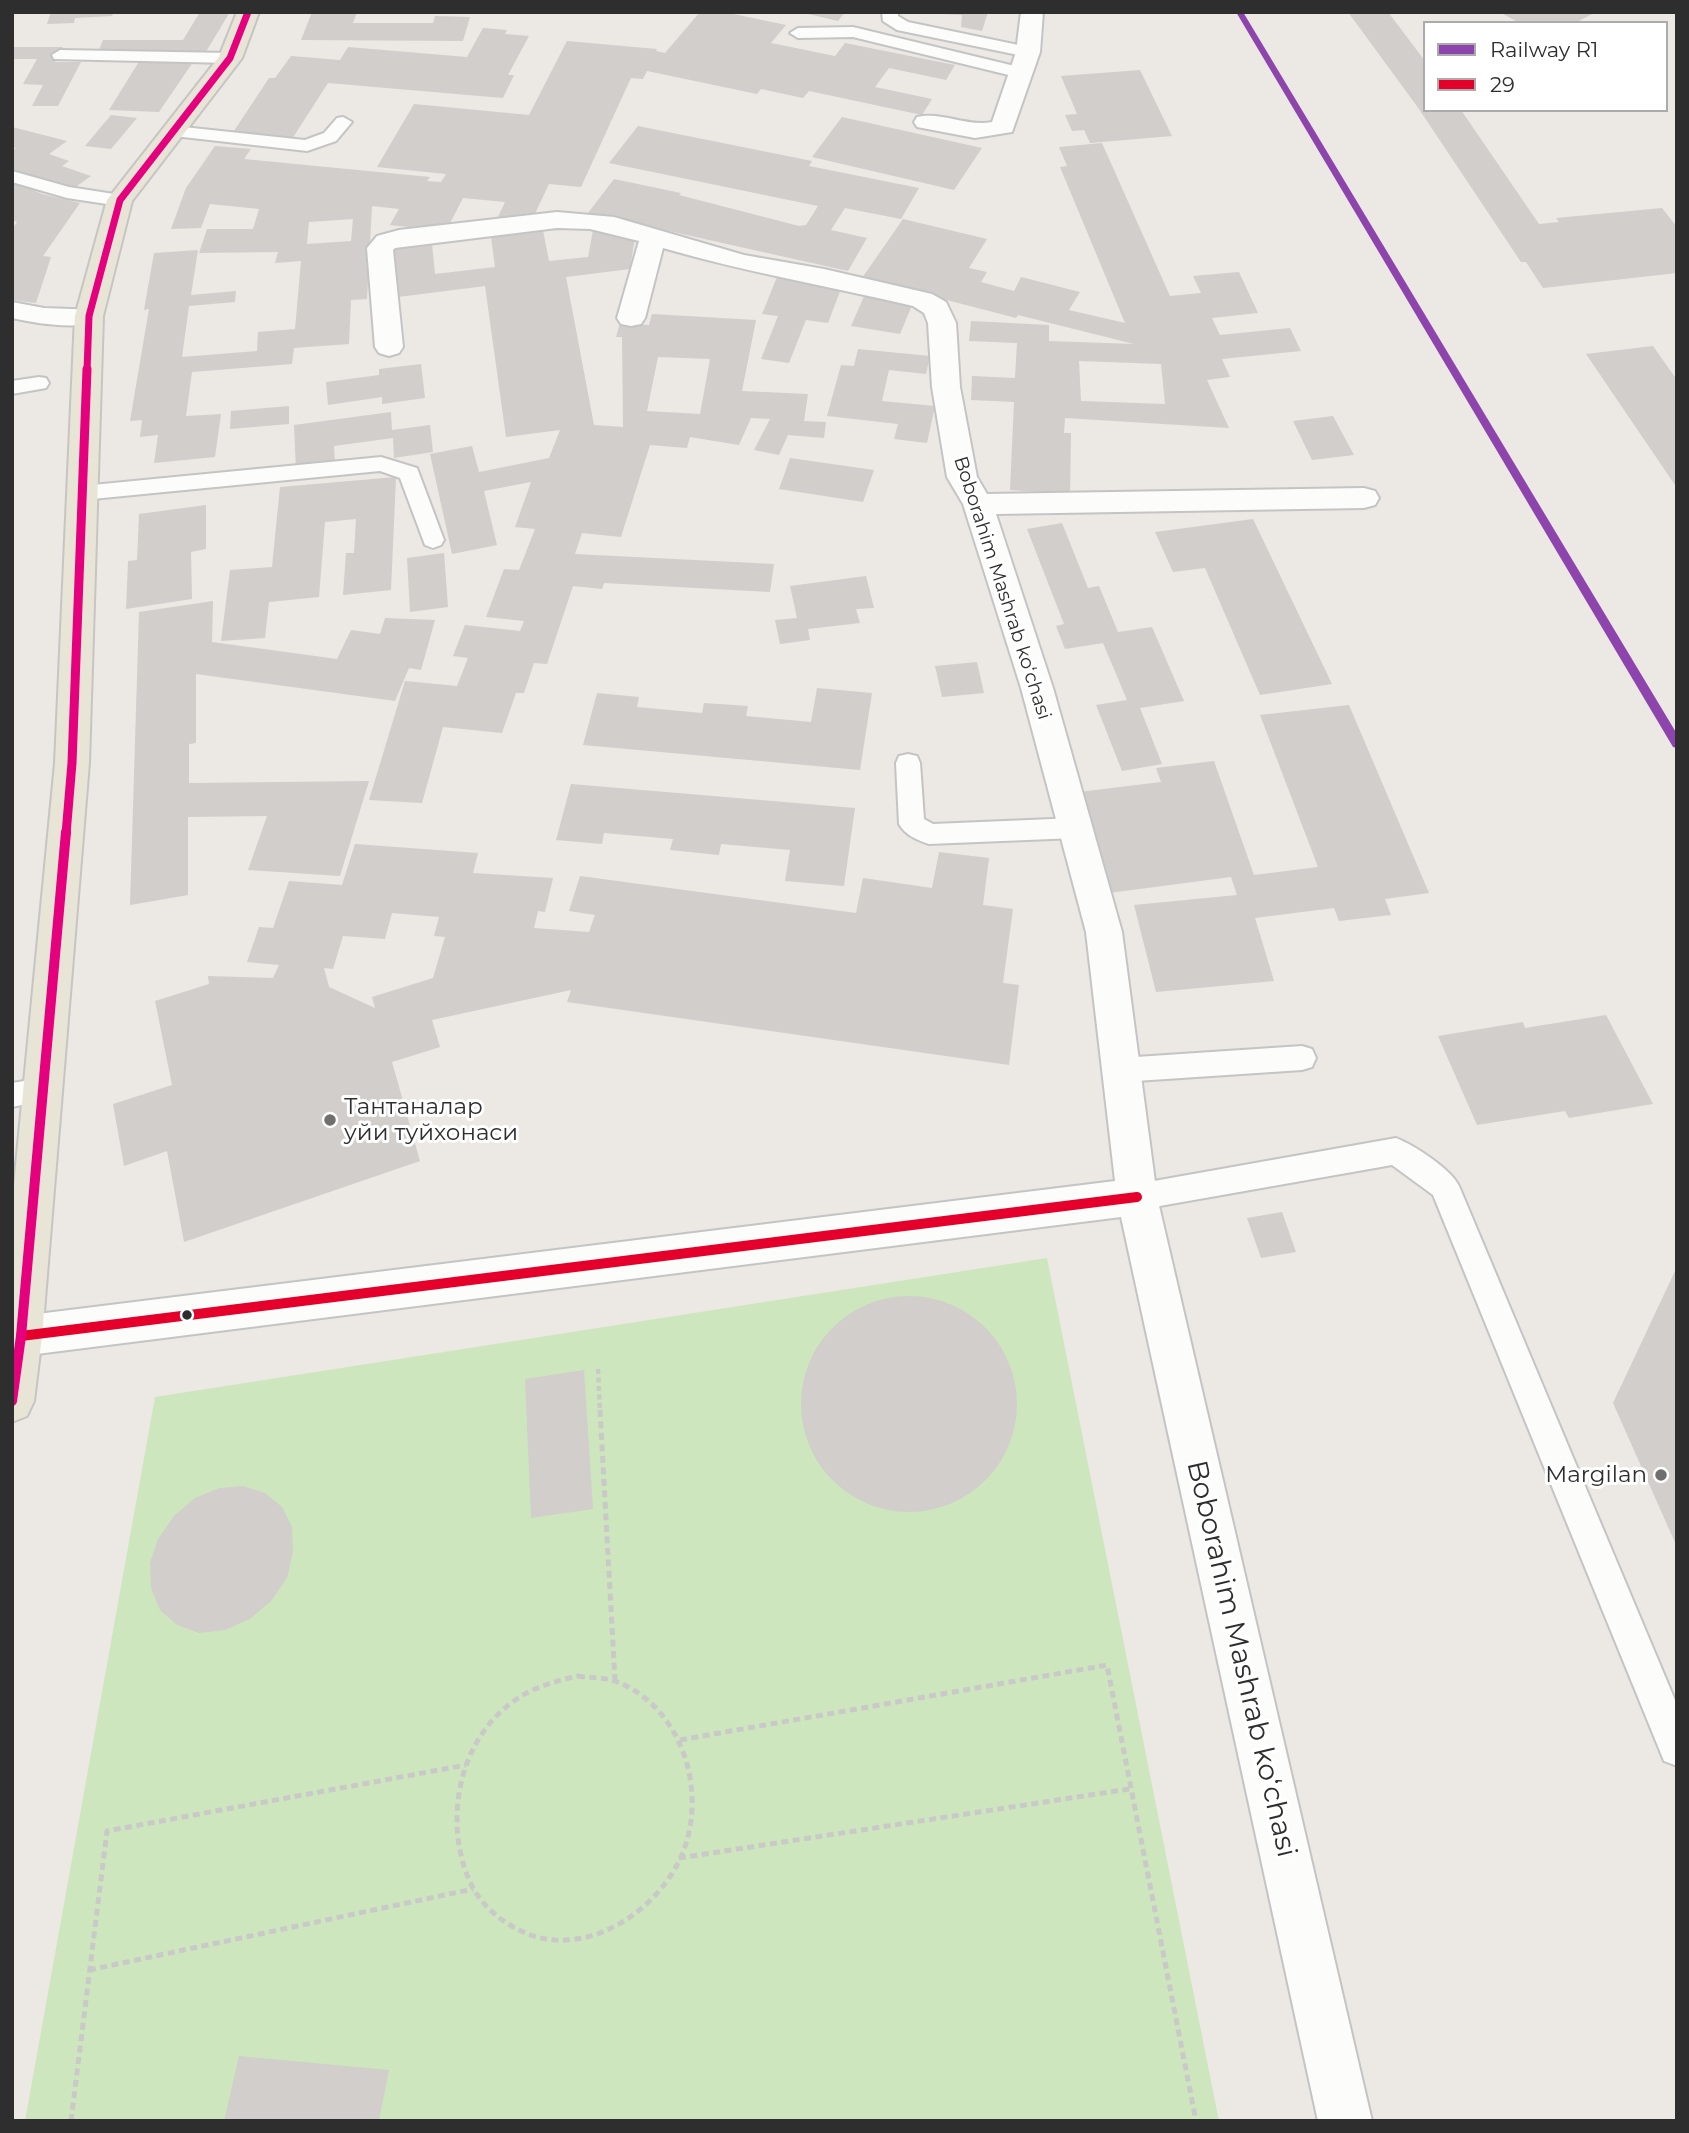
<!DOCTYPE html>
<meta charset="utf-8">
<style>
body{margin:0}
#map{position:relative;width:1689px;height:2133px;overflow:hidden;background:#ece8e4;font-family:Montserrat,sans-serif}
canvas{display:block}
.frame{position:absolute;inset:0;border:14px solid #2e2e2e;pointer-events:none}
.legend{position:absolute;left:1423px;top:21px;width:245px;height:91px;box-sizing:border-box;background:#fff;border:2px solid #ababab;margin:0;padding:9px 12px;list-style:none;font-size:21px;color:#2e2e2e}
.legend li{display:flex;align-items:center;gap:14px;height:35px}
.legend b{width:35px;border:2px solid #ababab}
</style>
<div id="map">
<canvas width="1689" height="2133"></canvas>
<div class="frame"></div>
<ul class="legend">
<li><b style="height:9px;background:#8e44ad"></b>Railway R1</li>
<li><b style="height:9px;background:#e4002b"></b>29</li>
</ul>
</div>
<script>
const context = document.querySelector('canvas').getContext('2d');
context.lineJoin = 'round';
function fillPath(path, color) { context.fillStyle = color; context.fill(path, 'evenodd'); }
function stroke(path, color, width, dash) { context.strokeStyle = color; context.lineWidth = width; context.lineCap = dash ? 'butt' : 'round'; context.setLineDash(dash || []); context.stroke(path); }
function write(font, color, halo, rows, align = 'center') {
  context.font = font + ' Montserrat,sans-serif'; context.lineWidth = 6; context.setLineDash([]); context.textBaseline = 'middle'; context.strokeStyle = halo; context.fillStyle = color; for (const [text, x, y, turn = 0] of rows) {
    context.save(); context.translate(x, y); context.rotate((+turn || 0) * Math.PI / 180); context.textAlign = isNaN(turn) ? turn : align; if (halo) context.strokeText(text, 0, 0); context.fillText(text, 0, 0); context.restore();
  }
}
fillPath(new Path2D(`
 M1047,1258l172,863h-1194l130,-724z`), '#cee6be');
fillPath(new Path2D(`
 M51,12h63l-2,4 -37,2 -1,5 -27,1z
 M200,12h30l-26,43 -105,-5 4,-10h80z
 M312,12h45l-4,11h80l2,-7 35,1 -7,24 -162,-1z
 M700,12h24l62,13 -15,18 64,13 10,-13 110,22 -9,15 -57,-12 -14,19 57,12 -10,16 -113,-24 -6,7 -42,-9 -4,5 -110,-23 -4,8 -12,-1 -50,109 -32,-3 -17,36 -34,-3 7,-15 -42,-4 -17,33 -56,-6 9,-16 -27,-3 -5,93 -16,1 -2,44 -55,4 -2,16 -100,8 -6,44 35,-2 -6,43 -61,6 4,-28 -18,2 2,-17 -12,1 19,-112 -5,1 10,-57 44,-3 -7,45 45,-4 -1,11 -46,4 -7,51 75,-6 1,-19 37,-3 6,-68 -26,2 3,-11 -79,1 8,-24h46l6,-20 -49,-5 -9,24 -30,1 15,-41 29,-42 36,3 -7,10 186,18 -3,4 14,1 5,-8 -69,-7 37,-63 115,11 38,-74 90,8 -1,2 9,2zM353,219l-2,22 -44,3 2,-22z
 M800,12h45l-7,9z
 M944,12h44l-6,19 -21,-4 1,-12 -18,-1z
 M1348,12h40l37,49v49h36l78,114 20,-2 -3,-4 106,-10 15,19v46l-134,15 -17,-26h-5l-102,-153z
 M1507,12h89l-21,11h-55l-17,-9z
 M483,28l24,2 -2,4 24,2 -21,39h6l-11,23 -175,-15 -36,56 -60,-5 37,-56h6l16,-22 49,4 8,-13 119,10z
 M12,47h51l-8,15h26l-23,44h-26l11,-21 -20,-1 14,-25h-25z
 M140,60l53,2 -34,50 -50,-2z
 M1140,70l32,66 -82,7 -6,-13 -12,1 -7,-16 12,-1 -16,-38z
 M111,115l26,3 -26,31 -26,-3z
 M842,117l140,31 -28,42 -142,-33z
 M638,126l174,35 -3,5 110,22 -18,31 -56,-11 -14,22 36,8 -19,33 -260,-58 26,-34 67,14 -2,2 120,31 7,-1 12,-19 -209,-43z
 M12,127l55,14 -18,13 20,7 -7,5 29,10 -21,15 -58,-20v-20l4,-3 -4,-1z
 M1102,143l68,153 31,-3 -8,-17 46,-4 19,41 -46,5 8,17 70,-7 11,23 -79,8 8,18 -23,3 22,48 -164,-10 -1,15h7l-1,61 -60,-4 4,-88 -43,-2 1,-24 43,2 2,-35 -48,-2 2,-20 78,4v16l85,3 -116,-29 -2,3 -154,-40 41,-59 84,20 -18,29 18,4 -6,10 33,9 7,-14 59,15 -11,18 56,13 -65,-156 7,-1 -8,-19zM1079,361l82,3 4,40 -84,-3z
 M12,181l30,13 38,9 -37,53 8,1 -15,46 -24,-3v-71l5,-7 -5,-2z
 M543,230l6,31 39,-4 5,-27 42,7 -5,32 -64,8 28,148 29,2 -1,-90h-6l4,-14 29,2 3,-11 104,6 -14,71 66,3 -4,27 22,1 -2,16 -36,-3 -9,20 -25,-5 16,-31 -19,-1 -12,27 -49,-8 -3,11 -37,-3 -29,92 -39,-4 -7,21 199,10 -4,28 -166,-9 -2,6 -29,-3 -26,78 -13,-1 -10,30h-8l-14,40 -59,-6 -21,76 -53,-3 36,-119 52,5 11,-28 -15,-2 12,-31 55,6 4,-10 -38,-4 18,-48 15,1 16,-41 -20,-2 16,-45 -47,9 13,54 -45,9 -22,-100 42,-8 7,26 70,-14 11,-28 -54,7 -21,-151 -87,11 -5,-49 39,-4 3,30 60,-7 -4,-30zM658,357l52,2 -10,55 -53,-3z
 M777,277l65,9 -14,37 -22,-3 -17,43 -28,-4 17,-43 -16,-2z
 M865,294l48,9 -13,31 -49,-8z
 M1653,346l24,34v108l-91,-134z
 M858,349l72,7 -4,18 -37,-4 -7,31 53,5 -8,37 -33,-4 4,-15 -71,-8 14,-51 13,1z
 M421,364l4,34 -43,6v-7l-54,8 -2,-23 53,-7v-6z
 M289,406v18l-59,5 1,-18z
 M391,412l1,18 38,-5 3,27 -39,6 -1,-20 -59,8 1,19 -39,6 -2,-46z
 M1333,416l21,39 -42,5 -19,-39z
 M790,458l84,12 -11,32 -84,-13z
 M396,477l-5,113 -48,5 3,-42h8l2,-34 -31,3 -6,75 -50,5 -4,36 -44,3 9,-71 42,-3 8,-80z
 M206,505v44l-15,3 1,47 -66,10 2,-48 9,-1 2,-46z
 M1253,519l79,165 -72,11 -55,-127 -32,4 -18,-40z
 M1062,523l26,65 11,-2 19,46 34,-5 32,74 -44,7 22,56 -40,7 -26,-66 31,-5 -24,-57 -38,6 -9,-23 8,-2 -37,-95z
 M444,553l4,54 -38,5 -3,-54z
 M866,576l8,32 -18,1 4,14 -52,6 2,11 -30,4 -5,-24 22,-2 -7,-32z
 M213,601l-1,41 125,17 14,-29 29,4 5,-16 50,2 -14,50 -12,-2 -14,33 -199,-27v69l-7,1v39l180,-2 -29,95 -92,-6 19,-54 -79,1v78l-58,10 9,-293z
 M977,662l7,31 -42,4 -7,-31z
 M817,688l55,5 -12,77 -277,-25 14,-52 42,4 -2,10 65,6 2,-10 44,3 -2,10 65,6z
 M1349,705l80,188 -44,6 6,16 -52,6 -5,-13 -79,10 19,63 -118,11 -22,-87 103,-10 -6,-18 -122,16 -30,-101 82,-10 -5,-14 58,-7 40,114 64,-8 -58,-152z
 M571,784l284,24 -11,78 -59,-5 5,-31 -69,-6 -2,11 -49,-5 3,-11 -69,-6 -2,11 -46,-4z
 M355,844l123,9 -5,20 80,5 -8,34 -7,-1 -4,17 55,4 6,-17 -26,-4 11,-35 276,37 7,-35 69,10 7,-36 50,6 -6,47 30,4 -10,74 16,2 -10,80 -442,-63 4,-12 -139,30 8,27 -48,15 28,99 -236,81 -17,-91 -43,15 -11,-62 59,-19 -17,-84 54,-17 -1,-8 65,2 6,-13 -32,-3 12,-35 14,1 16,-47 53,4zM392,913l47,4 -5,19 11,1 -12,41 -61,19 3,11 -46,-21 -5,-19 9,1 10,-33 42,3z
 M1606,1015l47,89 -84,14 -4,-7 -88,14 -39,-89 85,-14 2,6z
 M1282,1212l14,40 -35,6 -14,-40z
 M1675,1271l2,2v274l-64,-144z
 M801 1404a108 108 0 1 1 216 0a108 108 0 1 1-216 0Z
 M584,1370l9,139 -62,9 -6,-139z
 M243,1486l22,7 17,14 10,20 1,25 -6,26 -16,23 -21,18 -25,11 -26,3 -22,-8 -17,-15 -9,-22 -1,-25 8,-24 16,-23 21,-18 24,-10z
 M239,2056l150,14 -10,51h-155z`), '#d1cecb');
const service = new Path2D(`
 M882,12h16v4l10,6 120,25 8,5 -8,5 -131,-27 -14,-9z
 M853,27l174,42 3,4 -9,5 -168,-41 -55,1 -8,-5 8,-5z
 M60,50l170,3 8,5 -8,5 -176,-4 -2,-4z
 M343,117l9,5 -16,19 -29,10 -133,-15 -9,-5 9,-5 131,14 19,-7 13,-15z
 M12,171l57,16 58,9 2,4 -9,6 -53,-8 -55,-16z
 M39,377l7,1 3,5 -3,5 -34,6v-13z
 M381,457l36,11 27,72 -3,5 -8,3 -8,-3 -25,-67 -20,-7 -298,29 -8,-2 -3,-5 3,-5 8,-2z
 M908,754l9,2 3,7 4,56 9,5 143,-6 9,3 4,7 -4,7 -9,3 -147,6c-12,-4 -24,-9 -30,-20l-3,-61 3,-7z
 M1302,1046l10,3 4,9 -4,9 -10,3 -181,12 -10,-3 -4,-9 4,-9 10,-3z
 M42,1078l10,3 4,9 -4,9 -40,8v-24z
 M1396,1138c18,7 55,31 63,48l218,519v61l-13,-5 -231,-566 -41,-30 -255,45 -10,-4 -5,-9 5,-9 10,-4z`);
const minor = new Path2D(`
 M1021,12h22l-3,40 -28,80 -37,6 -58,-11 -3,-5 3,-5c24,-6 50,10 75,5l24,-70z
 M557,212l57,5 130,38 80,14 108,25 14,8 10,21 4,64 17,90 10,17 377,-6 11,3 4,7 -4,7 -11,3 -368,6 57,174 69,244 35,265 215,924h-54l-197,-904 -1100,139 -9,-3v-34l9,-3 1094,-135 -29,-249 -65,-244 -58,-184 -16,-27 -15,-90 -4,-64 -4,-10 -11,-7c-84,-20 -168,-34 -250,-58l-18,70 -4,6 -10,2 -10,-2 -4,-6 22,-77 -49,-12 -33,-1 -162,20 -2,2 10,97 -4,6 -10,3 -10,-3 -4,-6 -8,-99 10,-12 22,-6z
 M12,302l32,6 55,2 4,6 -4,6c-28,7 -59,2 -87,-4z`);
const primary = new Path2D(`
 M237,12h22l-17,46 -110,143 -29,115 -14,447 -47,573 -8,65 -7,15 -15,6v-216l43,-443 20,-447 32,-116 112,-143z`);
stroke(service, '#c5c4c5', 4);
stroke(minor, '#c5c4c5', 4);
stroke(primary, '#c6c5c4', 4);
stroke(new Path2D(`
 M598,1369l2,43`), '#c9c9c8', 4.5, [5, 3.5]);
stroke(new Path2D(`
 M600,1410l15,271
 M578,1676c12,2 25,1 37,5 68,25 95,114 65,178 -15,32 -43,58 -75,72 -24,10 -53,13 -77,3 -25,-10 -47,-28 -58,-52 -27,-60 -12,-142 44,-181 19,-14 42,-20 64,-25z
 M680,1740l427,-75 89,456
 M679,1858l450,-69
 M89,1970l384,-81
 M71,2121l36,-290 359,-66`), '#c9c9c8', 5, [7, 4.5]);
fillPath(service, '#fcfcfb');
fillPath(minor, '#fcfcfb');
fillPath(primary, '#e8e4d6');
stroke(new Path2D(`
 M21,1336l1116,-139`), '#e4002b', 10);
stroke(new Path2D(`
 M87,371l2,-55 31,-116 110,-142 18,-46`), '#e5007d', 7);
stroke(new Path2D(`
 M66,834l6,-71 15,-394`), '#e5007d', 9);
stroke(new Path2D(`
 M12,1401l9,-65 45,-504`), '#e5007d', 10);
fillPath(new Path2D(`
 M1236,12h7l434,722v14l-4,-1z`), '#8e44ad');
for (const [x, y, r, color] of [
 [330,1120,7,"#706f6e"],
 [187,1315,6,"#2e2e2e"],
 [1661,1475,7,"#706f6e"]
]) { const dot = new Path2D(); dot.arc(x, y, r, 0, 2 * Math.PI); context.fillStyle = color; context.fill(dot); stroke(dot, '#fff', 2.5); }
write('19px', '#2e2e2e', '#fff', [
 ["Boborahim Mashrab koʻchasi",1002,588,72]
]);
write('23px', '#2e2e2e', '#fff', [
 ["Тантаналар",344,1107],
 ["уйи туйхонаси",344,1133],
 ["Margilan",1647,1475,"right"]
], 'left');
write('28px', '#2e2e2e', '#fff', [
 ["Boborahim Mashrab koʻchasi",1241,1659,77]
]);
</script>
